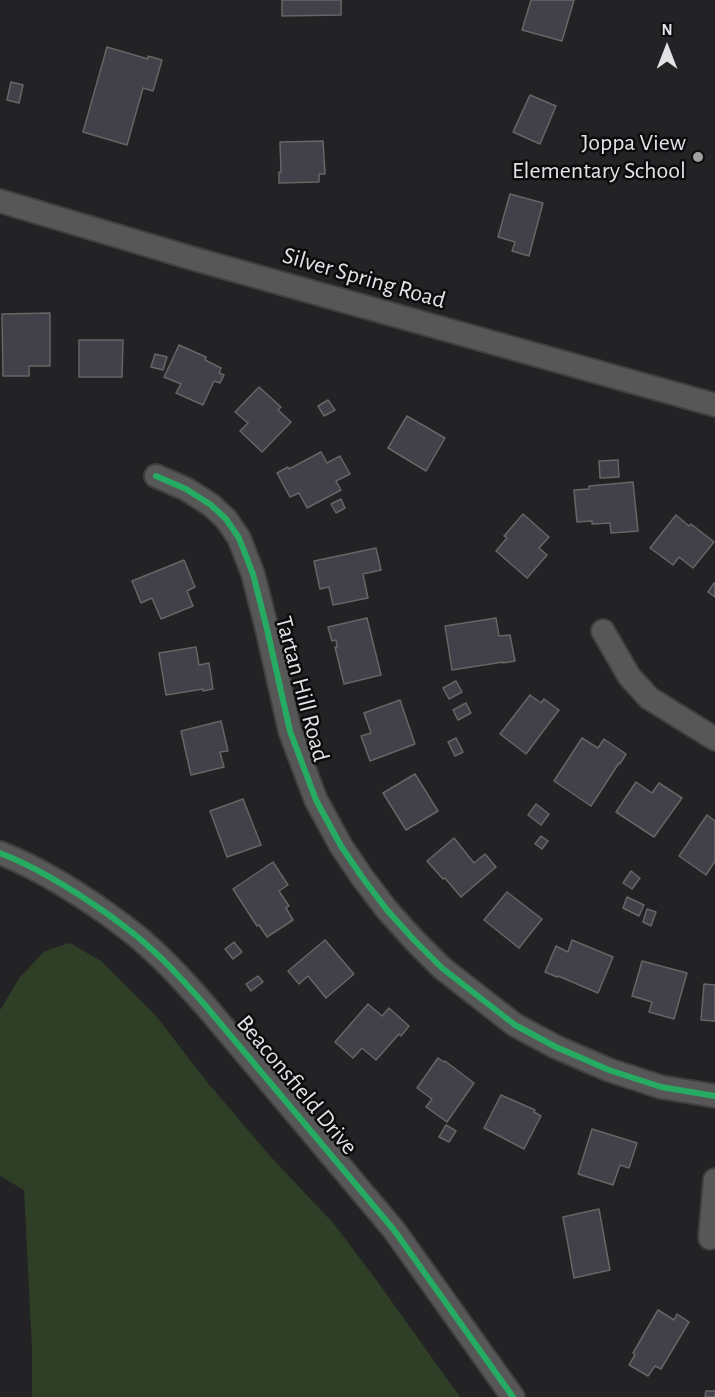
<!DOCTYPE html>
<style>
body{margin:0}
#map{position:relative;width:715px;height:1397px;overflow:hidden;background:#232224;font-family:"Alegreya Sans",sans-serif}
canvas{display:block}
.north{position:absolute;left:637px;top:18px;width:60px;height:60px;-webkit-text-stroke:4px #0c0b0d;paint-order:stroke;rotate:0deg;font-size:16px;font-weight:700;line-height:24px;text-align:center;color:#e3e2e5}
.north::after{content:'';display:block;margin:auto;width:21px;height:27px;background:#e3e2e5;clip-path:polygon(50% 0,100% 100%,50% 72%,0 100%)}
</style>
<div id="map">
<canvas width="715" height="1397"></canvas>
<div class="north">N</div>
</div>
<script>
const context = document.querySelector('canvas').getContext('2d');
context.lineJoin = 'round';
function fillPath(path, color) { context.fillStyle = color; context.fill(path, 'evenodd'); }
function stroke(path, color, width, dash) { context.strokeStyle = color; context.lineWidth = width; context.lineCap = dash ? 'butt' : 'round'; context.setLineDash(dash || []); context.stroke(path); }
function write(font, color, halo, rows, align = 'center') {
  context.font = font + ' "Alegreya Sans",sans-serif'; context.lineWidth = 5; context.setLineDash([]); context.textBaseline = 'middle'; context.strokeStyle = halo; context.fillStyle = color; for (const [text, x, y, turn = 0] of rows) {
    context.save(); context.translate(x, y); context.rotate((+turn || 0) * Math.PI / 180); context.textAlign = isNaN(turn) ? turn : align; if (halo) context.strokeText(text, 0, 0); context.fillText(text, 0, 0); context.restore();
  }
}
fillPath(new Path2D(`
 M70,943l31,18 55,55 51,66 64,75 63,67 43,57 83,116h-428v-49l-8,-158 -24,-14v-166l20,-33 25,-26z`), '#2f3f27');
const building = new Path2D(`
 M282,0h59v15l-59,1z
 M531,0h43l-12,41 -40,-11z
 M107,47l41,12v-3l14,4 -9,31 -10,-3 -16,57 -44,-13z
 M11,82l12,3 -4,18 -12,-3z
 M530,95l26,11 -16,38 -27,-12z
 M323,141l2,33h-6v8l-40,1v-11h2l-1,-30z
 M510,194l33,9 -14,53 -17,-5 3,-9 -17,-5z
 M50,313v53h-21v10h-26l-1,-62z
 M79,340h44l-1,37h-43z
 M179,345l27,12 -1,3 16,8 -2,5 5,2 -4,8 -6,-2 -11,24 -27,-12 5,-9 -17,-7z
 M155,354l12,3 -4,13 -12,-3z
 M259,387l22,20 -3,3 13,12 -29,30 -22,-21 8,-8 -13,-11z
 M328,400l7,10 -11,6 -6,-10z
 M407,416l38,22 -19,33 -38,-23z
 M321,452l6,11 13,-7 10,18 -14,7 5,9 -34,18 -8,-15 -9,4 -13,-24 11,-6 1,2z
 M618,460l1,17 -19,1 -1,-17z
 M633,482l5,49 -27,2 -1,-10 -18,1v-3l-15,1 -3,-32 15,-1v-3z
 M341,499l4,9 -9,5 -5,-9z
 M523,514l26,23 -10,11 8,7 -20,23 -31,-27 11,-13 -3,-2z
 M676,515l13,11 2,-2 23,18 -21,26 -14,-11 -6,8 -23,-17z
 M376,548l5,22 -18,4 5,24 -35,7 -4,-18 -9,2 -6,-28z
 M184,560l11,27 -8,4 6,15 -32,13 -9,-21 -11,5 -9,-22z
 M714,583h1v14l-7,-5z
 M367,618l14,57 -37,9 -9,-37h2l-1,-7 -4,1 -4,-14z
 M496,618l3,18 11,-1 5,26 -12,2v-1l-51,8 -7,-44z
 M196,647l3,18 10,-2 4,26 -10,2v-2l-37,6 -7,-42z
 M456,681l6,11 -13,7 -6,-11z
 M530,695l11,8 3,-4 15,11 -33,44 -26,-20z
 M400,700l15,44 -45,17 -9,-25 10,-3 -7,-20z
 M466,703l5,10 -13,7 -5,-10z
 M221,721l7,30 -8,1 4,15 -33,8 -10,-44z
 M456,738l7,14 -8,4 -7,-14z
 M582,738l16,10 6,-9 22,15 -6,10 -1,-1 -28,43 -37,-25z
 M415,774l23,37 -32,19 -23,-37z
 M636,782l16,11 7,-10 23,15 -28,39 -38,-25z
 M243,799l18,46 -34,12 -17,-46z
 M536,804l13,10 -8,11 -13,-10z
 M707,815l8,6v40l-9,14 -27,-19z
 M541,836l7,5 -6,8 -7,-5z
 M454,838l20,25 11,-9 11,13 -35,30 -16,-19 -2,1 -16,-18z
 M273,862l15,23 -9,6 10,15 -3,2 7,12 -26,17 -8,-12 -2,1 -24,-37z
 M631,871l9,7 -8,11 -9,-6z
 M507,892l35,27 -23,29 -35,-28z
 M627,897l17,8 -5,11 -16,-8z
 M647,909l9,3 -5,14 -8,-4z
 M325,940l29,34 -28,24 -18,-22 -9,8 -11,-13z
 M572,940l41,17 -15,36 -40,-17 -1,1 -12,-5 11,-26 12,6z
 M234,942l8,10 -9,7 -8,-10z
 M642,961l45,12 -13,46 -25,-7 3,-10 -20,-6z
 M258,976l5,6 -12,9 -5,-7z
 M704,984l11,1v36l-14,-1z
 M368,1004l14,12 7,-8 20,18 -8,10 -2,-2 -23,26 -14,-12 -9,10 -18,-16z
 M438,1058l6,4 1,-1 29,22 -27,39 -21,-15 6,-8 -15,-11z
 M501,1095l34,15 -1,2 7,4 -17,33 -40,-21z
 M446,1125l10,6 -7,11 -10,-5z
 M592,1129l45,14 -8,25 -9,-3 -7,20 -35,-11z
 M599,1209l11,61 -36,8 -11,-61z
 M658,1310l16,10 3,-6 12,8 -28,47 -6,-3 -7,10 -19,-11 6,-10 -2,-2z
 M706,1391h9v6h-10z`);
fillPath(building, '#424048');
stroke(building, '#666667', 1.5);
const minor = new Path2D(`
 M0,201l198,59 517,145
 M156,476l30,13 25,16 15,14 13,19 14,36 14,55 23,102 26,69 25,46 21,31 25,33 28,31 27,27 73,57 41,22 53,23 52,17 54,9
 M603,631l26,45 20,22 66,41
 M0,853c39,15 75,38 109,62 13,10 28,20 40,32 20,17 37,37 55,57l190,226 119,167
 M710,1238l5,-58`);
stroke(minor, '#3f3f40', 26);
stroke(minor, '#575758', 22);
stroke(new Path2D(`
 M156,476l30,13 25,16 15,14 13,19 14,36 14,55 23,102 26,69 25,46 21,31 25,33 28,31 27,27 73,57 41,22 53,23 52,17 54,9
 M0,853c39,15 75,38 109,62 13,10 28,20 40,32 20,17 37,37 55,57l190,226 119,167`), '#26ab63', 6);
for (const [x, y, r, color] of [
 [698,157,6,"#a09fa1"]
]) { const dot = new Path2D(); dot.arc(x, y, r, 0, 2 * Math.PI); context.fillStyle = color; context.fill(dot); stroke(dot, '#0c0b0d', 2); }
write('24px', '#e3e2e5', '#0c0b0d', [
 ["Joppa View",686,143],
 ["Elementary School",686,171]
], 'right');
write('24px', '#e3e2e5', '#0c0b0d', [
 ["Silver Spring Road",364,278,16],
 ["Tartan Hill Road",302,689,75],
 ["Beaconsfield Drive",297,1085,50]
]);
</script>
